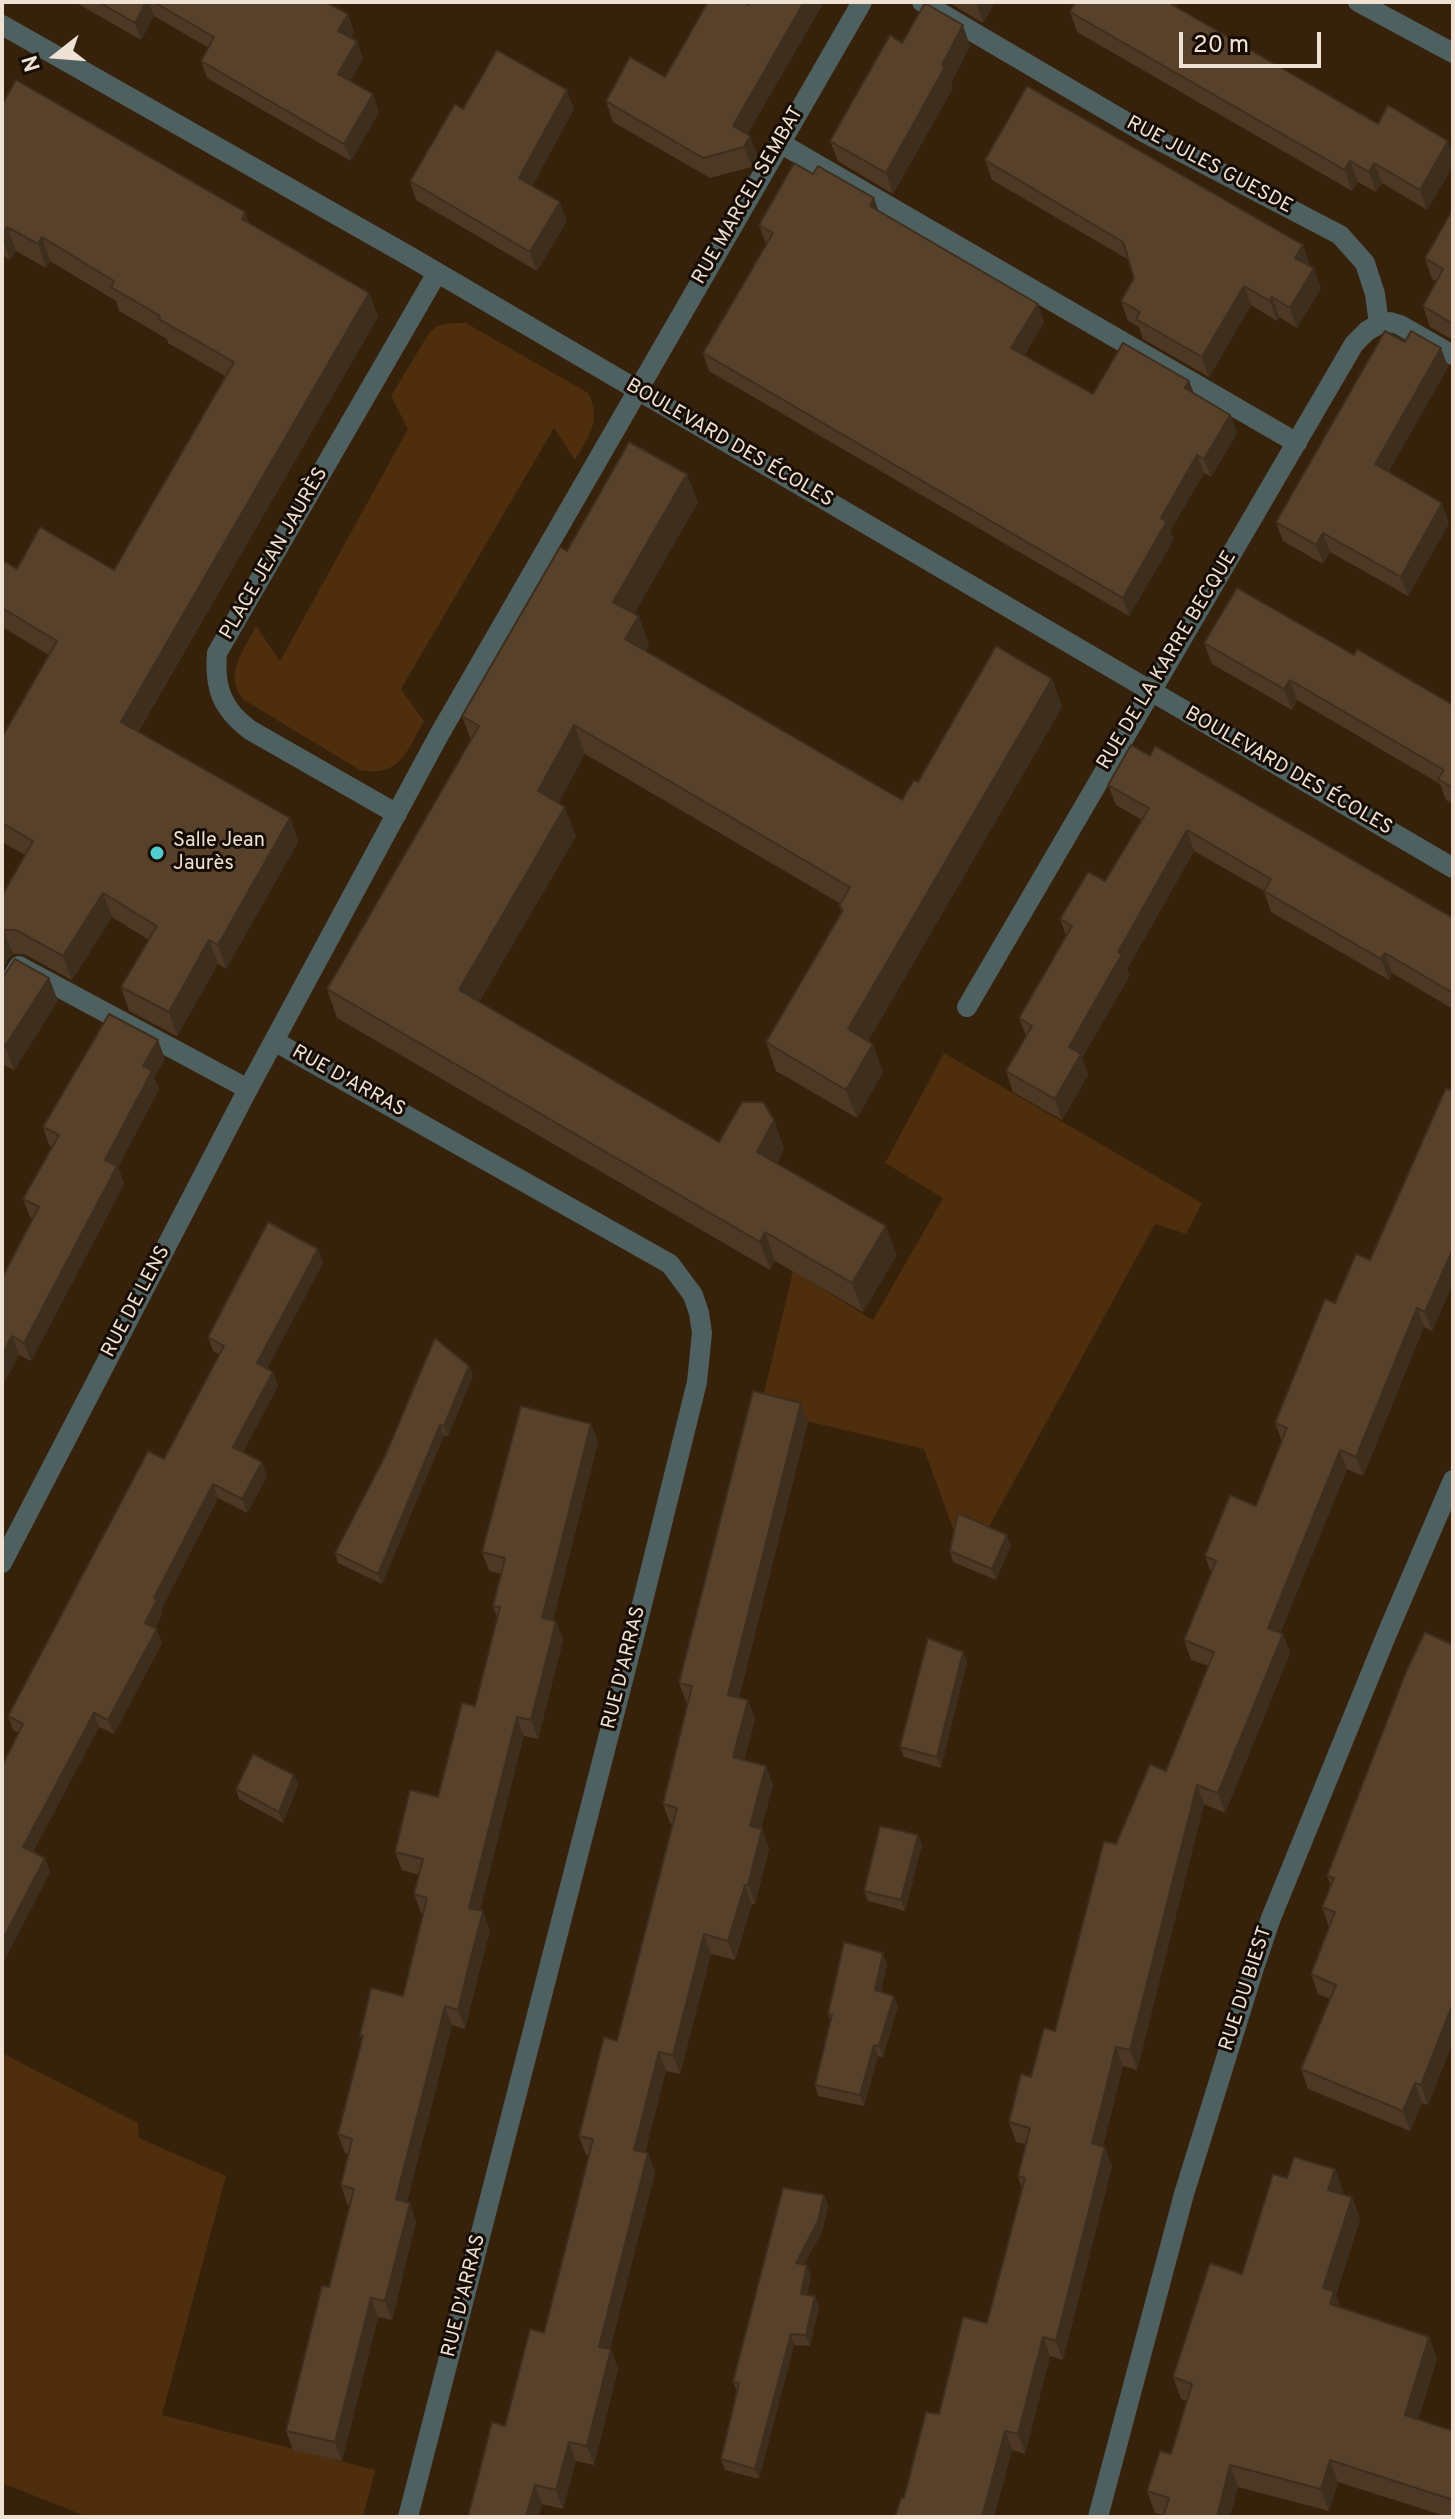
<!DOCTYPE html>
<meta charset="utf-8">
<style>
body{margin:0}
#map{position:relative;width:1455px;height:2519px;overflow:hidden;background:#36210b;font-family:Overpass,sans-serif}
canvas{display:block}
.frame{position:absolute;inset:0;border:4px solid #efe1d4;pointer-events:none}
.north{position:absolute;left:16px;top:16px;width:80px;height:80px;-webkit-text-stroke:6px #170d05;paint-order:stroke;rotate:253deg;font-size:22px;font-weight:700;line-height:32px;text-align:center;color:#efe1d4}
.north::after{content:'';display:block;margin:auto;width:28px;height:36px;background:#efe1d4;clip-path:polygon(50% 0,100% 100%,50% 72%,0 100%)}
.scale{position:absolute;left:1179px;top:32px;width:142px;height:36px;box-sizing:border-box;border:4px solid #efe1d4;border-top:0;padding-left:10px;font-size:24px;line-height:28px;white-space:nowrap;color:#efe1d4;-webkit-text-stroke:6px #170d05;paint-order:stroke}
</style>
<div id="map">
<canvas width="1455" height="2519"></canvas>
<div class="frame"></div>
<div class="north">N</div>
<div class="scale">20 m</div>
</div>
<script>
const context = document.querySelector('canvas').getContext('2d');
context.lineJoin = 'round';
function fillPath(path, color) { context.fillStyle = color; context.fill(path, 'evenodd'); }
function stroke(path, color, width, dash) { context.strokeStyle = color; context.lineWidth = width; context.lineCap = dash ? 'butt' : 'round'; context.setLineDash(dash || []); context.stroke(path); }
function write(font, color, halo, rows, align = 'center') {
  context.font = font + ' Overpass,sans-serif'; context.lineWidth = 6; context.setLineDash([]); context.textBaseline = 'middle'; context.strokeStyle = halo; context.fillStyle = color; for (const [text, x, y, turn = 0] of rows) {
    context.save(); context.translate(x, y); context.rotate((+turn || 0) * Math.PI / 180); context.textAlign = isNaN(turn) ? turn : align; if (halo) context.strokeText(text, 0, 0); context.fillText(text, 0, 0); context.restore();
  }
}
fillPath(new Path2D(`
 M452,323h14l122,70c14,28 1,43 -13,67l-21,-32 -153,261 23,32c-17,30 -24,57 -64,49l-116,-70c-22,-24 0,-50 12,-74l24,35 128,-232 -17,-33 38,-63 8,-7z
 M944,1053l258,150 -16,31 -31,-10 -188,343 -43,-118 -164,-39 33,-139 80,49 70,-122 -58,-35z
 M2,2053l136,70 1,15 87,38 -64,239 213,55 -12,47h-275l-86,-34z`), '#4e2e0c');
stroke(new Path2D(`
 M2,995l17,-29 229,123`), '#4f6061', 20);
stroke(new Path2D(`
 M922,2l223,131 195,102 25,28 10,31 4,30 11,-2 10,3 53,30
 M1358,2l95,51
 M2,25l407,231 1044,612
 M780,143l517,300
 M397,814l-147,-84c-28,-21 -36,-42 -33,-77l220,-380
 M967,1007l387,-663 13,-13 12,-7
 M274,1041l396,223 23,31 6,18 3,20 -5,49 -64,259 -225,876
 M2,1563l246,-474 191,-354 423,-733
 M1098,2517l86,-323 70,-226 17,-50 115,-282 67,-156`), '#4f6061', 20);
fillPath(new Path2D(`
 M75,2h251l28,29 -3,7 6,3 6,18 -13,22 29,31 -28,49 -144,-83 -6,-17 8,-13 -55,-32 -13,24z
 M751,2h73l-77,132 11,23 -6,10 -42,11 -97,-56 -7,-21 59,-24 55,-74 29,2z
 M948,2h47l-12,21z
 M1075,2h101l3,7 199,115 75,29v13l-26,44 -45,-27 -6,9 -18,-10 -6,9 -275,-159 -7,-20z
 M902,43l68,3 -19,37 2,5 -60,106 -55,-33 -8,-20z
 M2,105l243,107 4,11 120,70 9,24 -240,415 152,86 8,24 -72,127 -8,-5 -41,72 -48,-25 -8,-24 28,-47 -37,-23 -40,63 -48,-26h-11l-5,5 -6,11v-74l23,-41 -23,-13v-105l47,-82 -47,-28v-67l15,9 97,1 111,-194 -57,-33 -1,-4 -48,-28 -3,-10 -66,-40 -4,7 -30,-17 -6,9 -8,-5z
 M463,109h111l-42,77 35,35 -30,50 -121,-71 -6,-19z
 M985,160l325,105 -1,1 12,22 -24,40 -18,-11 -2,4 -26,-16 -42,72 -66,-38 -4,-12 -11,-6 -7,-20 13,-23 -5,-18 -137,-80z
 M813,174l66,37 165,111 -20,34 69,38 96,-13 5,13 36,21 7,18 -26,44 -7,-4 -34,58 4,8 -45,77 -420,-245 -6,-18 63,-109 -7,-19z
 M1453,209v131l-23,-13 -7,-21 13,-25 -4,-2 -7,-21z
 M1405,342l36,6 7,19 -60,105 61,51 -41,73 -78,-44 -7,12 -40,-23 -7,-19z
 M698,502l-64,112 15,31 -3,6 256,149 16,-18 134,-103 10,28 -194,334 15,31 -26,46 -81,-47 -10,-29 76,-129 -3,-7 2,-2 -256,-150 -27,49 18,33 -97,166 240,140 55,-22 10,29 -7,14 120,92 -34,57 -88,-51 -5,9 -433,-252 -10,-29 144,-249 -9,-24 105,-165z
 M1204,643l150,12 99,50v99l-7,-4 -6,-16 -143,-84 -5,10 -80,-46z
 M1108,785l345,133v91l-61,-36 -3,7 -118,-68 -7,-21 -70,-40 -67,118 3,6 -48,83 6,17 -26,45 -49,-28 -7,-21 20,-35 -7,-18 47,-82 -6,-17 45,-38 37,-61 -26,-15z
 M49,978l9,23 -44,69 -12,-6v-85z
 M165,1059l-11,18 5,12 -41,78 6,17 -93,177 -12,-6 -17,31 31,-167 -3,-2 -7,-18 29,-52 -3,-2 -6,-18z
 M1453,1091v193l-21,47 -8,-4 -61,149 -16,-7 -67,164 3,1 7,19 -65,160 -21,-9 -67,266 -14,-4 -12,49 -8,31 9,20 -49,194 -13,-4 -25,98 -13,-4 -18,67 -90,-19 35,-84 48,-91 35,-134 -4,-13 8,-32 -10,-2 -7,-20 46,-91 61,-187 50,-73 43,-105 -18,-6 -7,-20 27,-68 -6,-16 51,-50 26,-64 -7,-19 60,-120 35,-43z
 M318,1249l5,14 -56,105 6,4 5,14 -35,66 24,24 -20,37 -29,-15 -57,112 1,4 -7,14 7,15 -48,91 -15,-7 -66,125 12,6 5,14 -46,89 -2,-2v-193l17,-33 -6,-3 -5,-14 156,-257 55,-105 -6,-3 -5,-14z
 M469,1366l4,10 -25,60 -4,-1 -62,149 -44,-21 -3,-10z
 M808,1422l-69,276 16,21 -11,41 29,25 -12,44 8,20 -14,55h-3l-17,56 -24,-6 -31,120 -14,-3 -21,81 10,20 -45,177 8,20 -24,96 -18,-4 -13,48 -21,-5 -4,13h-70l76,-184 45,-177 -3,-1 -7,-19 38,-95 56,-217 -3,-1 -7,-19 25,-102h-2l-7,-19z
 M591,1424l7,18 -45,178 3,1 7,19 -25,99 -14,-3 -13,47 -31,128 10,19 -13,50 -12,49 -13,-4 -45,177 3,1 6,19 -24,98 -14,-3 -36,144 -49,-11 -7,-19 43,-144 21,-82 -3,-1 -6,-19 7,-31 -3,-1 -7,-19 24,-93 -2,-6 43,-39 20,-82 -2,-1 -7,-19 5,-19 -17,-5 -7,-18 43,-55 37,-91 22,-89 -4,-11 8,-32 -12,-3 -7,-19z
 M1011,1545l-15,35 -43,-18 -3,-11z
 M1453,1645v397l-25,63 -6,-2 -12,28 -102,-42 -7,-20 29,-70 -12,-5 -7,-20 18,-47 -7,-20 9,-22 -4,-9z
 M963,1652l4,10 -26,106 -37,-11 -4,-10z
 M294,1775l4,10 -15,38 -44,-24 -3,-10z
 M918,1835l4,10 -17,66 -37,-10 -4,-10z
 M887,1964l-6,28 17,14 -15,51 -5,-1 -14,50 -46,-10 -3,-11 16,-64 -3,-7z
 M1335,2169l8,22 -1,3 10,3 8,22 -24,76 4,12 89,30 8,22 -19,61 35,11v86h-5l-110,-35 -9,29 -91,-24 -8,30h-67v-2l-8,-2 -8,-22 24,-37 16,-53 -6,-2 -8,-22 69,-103 45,-96z
 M824,2195l4,11 -6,26 -18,32 7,12 -4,19 8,1 4,11 -9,39 -16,-1 -35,134 -34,-9 -4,-11 16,-68 -4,-9z`), '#4c3824');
fillPath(new Path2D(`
 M146,2h3l5,14 -13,24 -6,-17z
 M804,2h20l-84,145 -7,-21z
 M976,2h19l-12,21z
 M1172,2h4l6,16 -11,-14z
 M348,14l6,17 -10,17 -6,-17z
 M963,25l7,21 -19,37 2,5 -60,106 -7,-21z
 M357,41l6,18 -19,33 -6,-18z
 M567,90l7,19 -48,89 -7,-20z
 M373,94l6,18 -28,49 -7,-17z
 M750,136l8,21 -6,10 -8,-20z
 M1448,141l5,12v13l-26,44 -7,-20z
 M1350,161l8,21 -6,9 -7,-21z
 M1374,163l8,20 -6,9 -7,-20z
 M874,198l7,19 -11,-11z
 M560,202l7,19 -30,50 -7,-19z
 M245,212l9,24 -12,-17z
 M7,227l9,24 -6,9 -8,-23z
 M42,237l8,24 -4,7 -8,-24z
 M1303,245l7,20 -8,12 -7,-19z
 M1314,268l7,20 -24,40 -7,-20z
 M1244,286l7,19 -42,72 -7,-20z
 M369,293l9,24 -249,429 -8,-24z
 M1272,297l7,20 -2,4 -7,-20z
 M1038,304l6,18 -26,44 -7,-18z
 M1441,348l7,19 -66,117 -7,-20z
 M1189,381l7,18 -11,-11z
 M1230,415l7,18 -26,44 -7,-18z
 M1197,455l7,18 -34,58 4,8 -45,77 -6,-18 38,-80z
 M687,474l11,28 -74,129 -11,-29z
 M1442,503l7,20 -41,73 -7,-19z
 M1323,533l7,19 -7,12 -7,-19z
 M639,616l10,29 -13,22 -11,-28z
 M1052,679l10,28 -203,350 -11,-28z
 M1290,680l7,20 -5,10 -8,-21z
 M574,725l11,29 -36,66 -11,-29z
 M565,807l11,29 -107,183 -10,-29z
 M290,818l8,24 -72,127 -8,-24z
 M1187,830l7,21 -67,118 3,6 -48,83 6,17 -26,45 -7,-21 14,-52 49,-95z
 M103,893l9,24 -40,63 -9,-24z
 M4,930l9,24 -5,5 -6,11v-37z
 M209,940l9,24 -41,72 -8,-24z
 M1385,953l7,20 -3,7 -8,-21z
 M49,978l9,23 -44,69 -9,-24z
 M158,1040l7,19 -11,18 5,12 -41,78 6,17 -93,177 -7,-18 81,-183 38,-94z
 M873,1044l10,28 -26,46 -11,-28z
 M774,1120l10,29 -17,32 -10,-29z
 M886,1226l11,29 -34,57 -11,-29z
 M765,1232l10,29 -5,9 -10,-28z
 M318,1249l5,14 -60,114 -6,-14z
 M1453,1249v35l-21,47 -7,-19z
 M1417,1308l7,19 -61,149 -7,-19z
 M12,1336l7,19 -17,31v-31z
 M469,1366l4,10 -25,60 -4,-10z
 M273,1372l5,14 -40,75 -5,-14z
 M801,1403l7,19 -73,292 -7,-19z
 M591,1424l7,18 -49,194 -7,-18z
 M440,1425l4,10 -62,149 -4,-10z
 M1340,1450l7,19 -72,178 -7,-19z
 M262,1462l5,14 -20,37 -5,-14z
 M213,1484l5,14 -57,112 1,4 -12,23 -5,-14 9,-25z
 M1007,1535l4,10 -15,35 -4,-11z
 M556,1621l7,19 -25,99 -7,-19z
 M157,1629l5,14 -48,91 -6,-14z
 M1283,1634l7,19 -65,160 -7,-20z
 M963,1652l4,10 -26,106 -4,-11z
 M748,1700l7,19 -15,57 -7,-19z
 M94,1713l5,14 -71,134 -5,-14z
 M517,1717l7,19 -48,191 -7,-19z
 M766,1766l7,19 -16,60 -7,-19z
 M294,1775l4,10 -15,38 -4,-11z
 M1197,1785l7,19 -67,266 -7,-20z
 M762,1829l7,20 -14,55 -7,-19z
 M918,1835l4,10 -17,66 -4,-11z
 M45,1858l5,14 -46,89 -2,-6v-14z
 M745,1885l7,19 -17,56 -7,-19z
 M483,1911l7,19 -25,99 -7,-19z
 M704,1934l7,20 -31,120 -7,-19z
 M883,1953l4,11 -8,37 -4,-11z
 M894,1996l4,10 -15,51 -4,-11z
 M1453,2003v39l-25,63 -7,-20z
 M445,2006l7,19 -49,193 -7,-19z
 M874,2045l4,11 -14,50 -4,-11z
 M1116,2047l7,19 -24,97 -7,-20z
 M659,2052l7,19 -25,98 -7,-19z
 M1415,2083l7,20 -12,28 -7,-20z
 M1105,2147l7,19 -49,194 -7,-19z
 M648,2153l7,19 -49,194 -7,-19z
 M1335,2169l8,22 -7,21 -8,-22z
 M824,2195l4,11 -6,26 -23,41 -3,-10z
 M1352,2197l8,22 -24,76 6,18 -4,12 -15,-37z
 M410,2203l6,19 -24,98 -7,-19z
 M807,2265l4,11 -6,28 -4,-10z
 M815,2296l4,11 -9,39 -4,-11z
 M371,2298l7,19 -36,144 -7,-19z
 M791,2334l3,11 -35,134 -4,-10z
 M1043,2337l7,19 -25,98 -7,-20z
 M1429,2337l8,22 -25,78 -7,-22z
 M611,2349l7,20 -24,96 -7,-19z
 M1005,2431l7,19 -18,67h-12z
 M569,2442l7,19 -13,48 -7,-19z
 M1330,2460l8,22 -9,29 -8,-22z
 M1230,2465l8,22 -8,30h-13z
 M535,2485l7,19 -4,13h-12z`), '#3e2e1d');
const building = new Path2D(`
 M99,2h47l-11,21z
 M154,2h172l22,12 -10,17 19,10 -19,33 35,20 -29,50 -143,-83 13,-24z
 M708,2h9l3,1 1,-1h24l4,3 2,-3h53l-71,124 17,10 -6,11 -41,11 -97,-57 24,-44 35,20z
 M1075,2h97l-1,2 207,120 10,-19 60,36 -28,49 -46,-27 -5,9 -19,-11 -5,9 -275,-158z
 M925,3l38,22 -21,40 3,2 -59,106 -56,-32 60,-106 12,8z
 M497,50l70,40 -48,88 41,24 -30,50 -120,-71 45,-77 8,5z
 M16,80l229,132 -3,7 127,74 -248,429 169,96 -72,127 -9,-5 -40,72 -48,-25 36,-61 -54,-33 -40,63 -47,-26h-12l-2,3v-37l31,-55 -31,-18v-86l55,-96 -55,-33v-48l15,9 23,-42 74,43 120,-208 -75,-43 1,-3 -49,-29 3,-6 -72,-44 -4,7 -31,-17 -5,9v-131z
 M1027,86l276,159 -8,13 19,10 -24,40 -18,-11 -2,4 -26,-15 -42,71 -66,-38 4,-7 -19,-11 13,-23 -11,-36 -138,-82z
 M794,163l19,11 5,-8 56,32 -4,8 168,98 -27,44 82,46 30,-51 66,38 -4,7 45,27 -26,44 -7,-4 -36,63 6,3 -44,77 -420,-245 70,-120 -14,-8z
 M1453,209v115l-30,-18 20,-37 -18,-11z
 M1385,331l20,11 6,-11 30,17 -66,116 67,39 -41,74 -78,-44 -7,12 -40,-23z
 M629,442l58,32 -74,128 26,14 -14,23 277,161 12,-20 4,2 78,-136 56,33 -204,350 25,15 -27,46 -80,-48 77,-132 -4,-4 11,-19 -276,-162 -36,66 27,16 -106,183 260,152 23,-40h21l11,18 -17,32 129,74 -34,57 -87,-51 -5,10 -433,-253 152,-263 -17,-10 98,-169 7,4z
 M1237,588l117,67 3,-6 96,56v83l-15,-9 6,-9 -154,-90 -6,9 -80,-46z
 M1131,745l19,11 5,-10 298,172v75l-68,-40 -4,6 -117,-68 7,-12 -84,-49 -69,122 4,2 -53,93 12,7 -26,45 -49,-28 26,-45 -13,-8 53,-92 -12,-7 28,-47 17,9 44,-73 -41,-23z
 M15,959l34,19 -44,68 -3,-2v-65z
 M109,1014l49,26 -15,26 9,5 -47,89 12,6 -93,177 -12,-7 -10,19v-77l37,-71 -16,-8 36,-64 -16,-8z
 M1446,1088l7,3v158l-28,63 -8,-4 -61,149 -16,-7 -72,178 15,6 -65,159 -21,-8 -67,265 -14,-3 -12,49 -12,47 13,4 -49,194 -13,-4 -25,97 -13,-3 -23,86h-87l6,-19h3l22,-86 13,2 24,-97 24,6 38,-145 -7,-2 12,-48 -21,-6 12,-48 10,3 13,-49 11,3 49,-190 12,3 34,-80 16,7 48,-119 -30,-12 32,-79 -11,-5 25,-61 26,11 31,-78 -12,-5 50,-124 10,4 21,-49 14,6z
 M268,1222l50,27 -61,114 16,9 -40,75 29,15 -20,37 -29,-15 -59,114 3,2 -12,23 12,6 -49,91 -14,-7 -71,134 22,11 -43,83v-175l21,-42 -15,-8 140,-265 16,8 60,-113 -16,-9z
 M435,1338l34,28 -25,60 -4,-1 -62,149 -43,-21 50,-97z
 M753,1391l48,12 -73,292 20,5 -15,57 33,9 -16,60 12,3 -14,56h-3l-17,56 -24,-7 -31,121 -14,-3 -25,98 14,3 -49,194 12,2 -24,97 -18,-4 -13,48 -21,-5 -9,32h-58l24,-95 13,4 25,-97 14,4 37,-146 12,-48 -14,-3 25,-99 13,4 60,-233 -14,-4 29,-118 -13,-3z
 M521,1406l70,18 -49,194 14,3 -25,99 -14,-3 -48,191 14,3 -13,50 -12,49 -13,-4 -49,193 14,4 -25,98 -14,-3 -36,144 -49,-11 36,-145 7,1 25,-98 -13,-4 11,-46 -14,-5 25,-98 -3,-1 11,-47 32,8 24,-98 -13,-4 9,-35 -28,-7 15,-62 28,7 24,-94 13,3 25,-99 -7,-1 12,-48 -23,-6z
 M958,1513l49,22 -15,34 -42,-18z
 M1425,1632l28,13v358l-32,82 -6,-2 -12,28 -102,-42 35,-84 -25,-11 24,-62 -13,-5 12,-29 -7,-2 79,-204z
 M928,1638l35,14 -26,105 -37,-10z
 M253,1754l41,21 -15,37 -43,-23z
 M880,1826l38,9 -17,65 -37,-9z
 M844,1942l39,11 -8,37 19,6 -15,50 -5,-1 -14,50 -45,-10 17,-70 -4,-1z
 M1294,2157l41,12 -7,21 24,7 -29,91 11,3 -4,13 99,33 -24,78 48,16v69l-123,-40 -9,29 -91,-24 -13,52h-54l6,-19 -22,-7 13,-40 11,3 21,-70 -19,-7 37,-114 32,11 31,-100 14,4z
 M783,2188l41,7 -6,26 -22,42 11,2 -6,29 14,2 -9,39 -15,-1 -36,135 -34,-10 18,-76 -6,-1z`);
fillPath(building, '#58412a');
stroke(building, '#3e2e1d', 2);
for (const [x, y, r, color] of [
 [157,853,8,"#52cdcf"]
]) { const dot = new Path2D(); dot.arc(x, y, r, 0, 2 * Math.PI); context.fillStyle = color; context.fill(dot); stroke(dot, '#170d05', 3); }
write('20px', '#efe1d4', '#170d05', [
 ["RUE JULES GUESDE",1209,166,28],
 ["RUE MARCEL SEMBAT",749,196,-60],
 ["BOULEVARD DES ÉCOLES",729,444,30],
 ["PLACE JEAN JAURÈS",275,554,-60],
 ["RUE DE LA KARRE BECQUE",1168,661,-59],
 ["BOULEVARD DES ÉCOLES",1288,772,30],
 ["RUE D'ARRAS",348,1082,29],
 ["RUE DE LENS",137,1302,-62],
 ["RUE D'ARRAS",625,1668,-76],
 ["RUE DU BIEST",1247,1989,-72],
 ["RUE D'ARRAS",465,2296,-76]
]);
write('20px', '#efe1d4', '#170d05', [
 ["Salle Jean",173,842],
 ["Jaurès",173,865]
], 'left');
</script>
